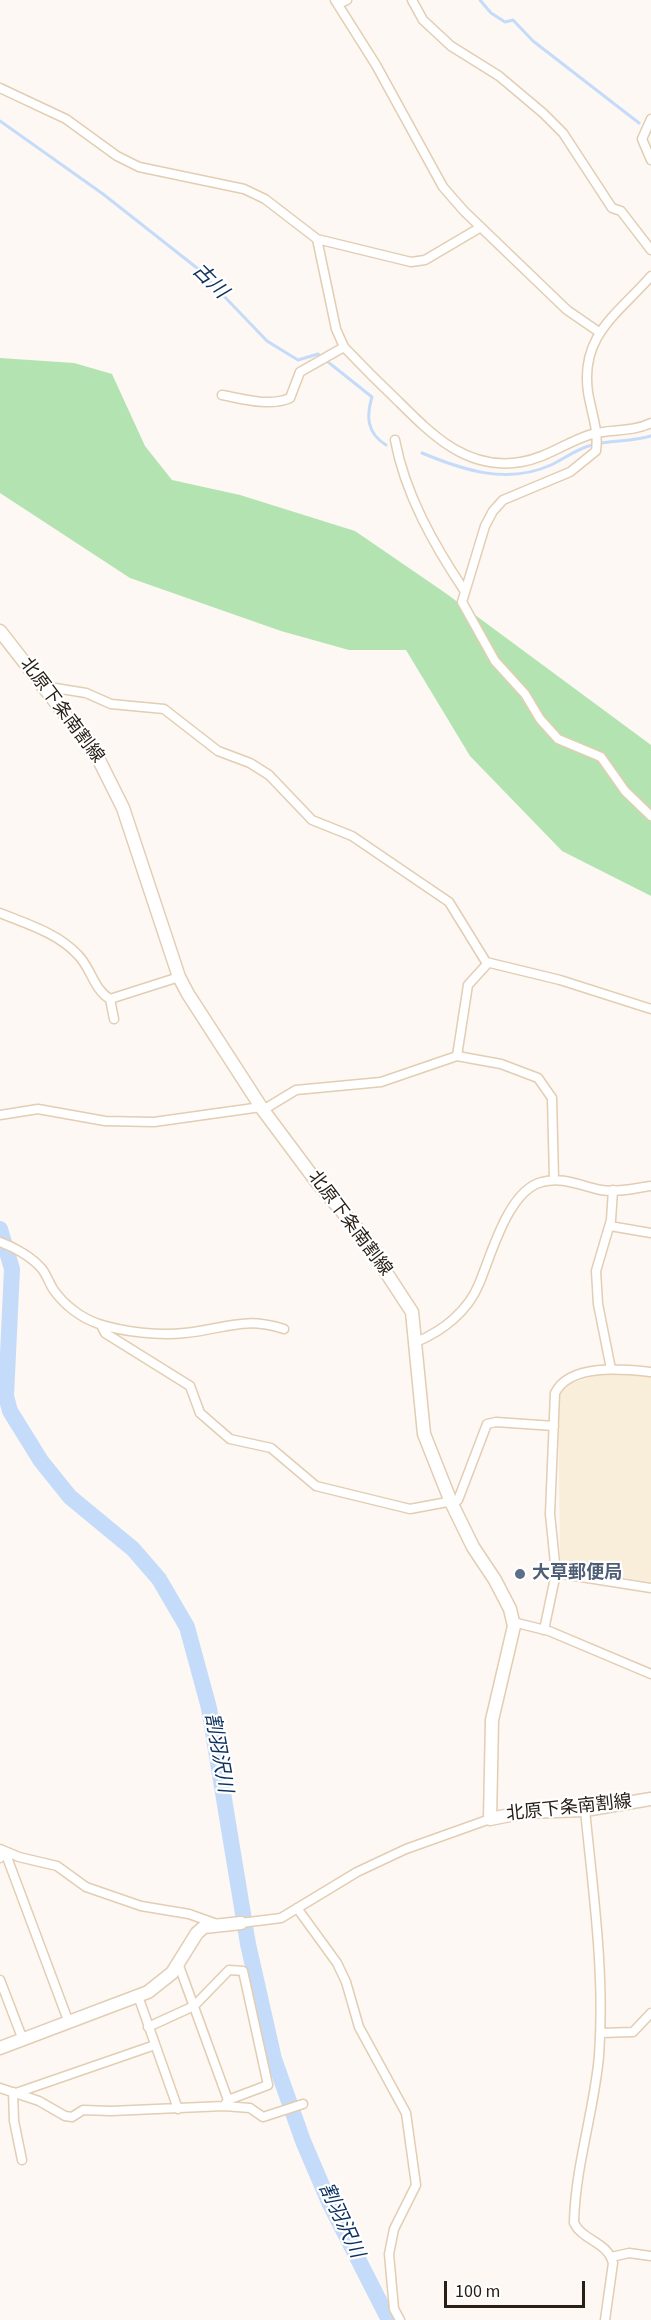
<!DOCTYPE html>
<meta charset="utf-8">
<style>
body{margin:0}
#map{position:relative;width:651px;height:2320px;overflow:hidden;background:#fdf8f3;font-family:"Source Sans 3",sans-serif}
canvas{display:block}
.scale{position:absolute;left:444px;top:2281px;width:141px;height:27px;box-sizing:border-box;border:3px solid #282016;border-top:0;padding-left:8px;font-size:18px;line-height:21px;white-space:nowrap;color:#282016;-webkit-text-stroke:4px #fff;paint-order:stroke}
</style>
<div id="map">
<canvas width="651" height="2320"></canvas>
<div class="scale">100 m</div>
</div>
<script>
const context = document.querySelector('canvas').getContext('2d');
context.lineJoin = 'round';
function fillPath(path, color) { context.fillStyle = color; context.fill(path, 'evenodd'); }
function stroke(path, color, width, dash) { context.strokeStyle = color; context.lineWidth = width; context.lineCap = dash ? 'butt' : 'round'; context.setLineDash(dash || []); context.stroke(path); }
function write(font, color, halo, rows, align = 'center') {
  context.font = font + ' "Source Sans 3","Noto Sans JP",sans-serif'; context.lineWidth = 4.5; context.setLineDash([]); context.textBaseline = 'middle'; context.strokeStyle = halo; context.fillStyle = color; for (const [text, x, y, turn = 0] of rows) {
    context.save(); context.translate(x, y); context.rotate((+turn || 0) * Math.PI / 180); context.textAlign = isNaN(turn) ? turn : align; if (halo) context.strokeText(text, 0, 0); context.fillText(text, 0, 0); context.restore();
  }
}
fillPath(new Path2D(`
 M609,1371l42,4v207l-84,-13 -7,-9 -2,-165 12,-11z`), '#f9eed9');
fillPath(new Path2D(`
 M0,358l74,5 38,11 33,72 27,34 68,15 115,36 89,61 207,153v151l-89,-45 -92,-95 -64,-106h-57l-68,-19 -151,-53 -130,-85z`), '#b3e3b0');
stroke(new Path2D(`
 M480,0l11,13 14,9 8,-2 20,21 106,82
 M0,121l103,73 94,74 70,73 31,19 20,-6 54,43c-6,20 -5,36 14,48
 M422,453c41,17 85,32 129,12 13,-6 27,-17 41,-20 19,-5 40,-3 59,-9`), '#c5dbfa', 3);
stroke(new Path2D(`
 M0,1229l12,40 -6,127 4,15 31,50 29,36 63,52 26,30 28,48 22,81 39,236 26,115 29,82 26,61 60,118`), '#c5dbfa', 16);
const street = new Path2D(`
 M335,0l41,65 67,122 21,24 103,99 32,22
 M412,0l11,20 28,26 48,30 44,37 20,20 49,75 9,3 30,39
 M338,4l9,-4
 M0,88l66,31 51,37 22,11 105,22 21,10 52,40 94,23 14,-2 56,-33
 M651,119l-9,20 9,21
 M317,239l19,90 8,18c18,19 36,37 55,55 34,34 69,69 122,60 25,-4 44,-19 68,-27 21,-7 41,-2 62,-12
 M651,276c-33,38 -71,59 -63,116 3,20 11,38 8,59l-26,21 -67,28 -10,11 -8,15 -23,76 33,59 30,33 15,25 18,20 43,18 24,34 26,25
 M222,395c21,4 48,12 68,3l10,-26 44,-25
 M395,440c10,54 39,105 69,150
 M43,686l43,7 25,11 53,5 54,42 32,12 19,12 43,45 40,16 97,66 37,60 74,18 91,29
 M0,913c27,11 58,20 78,42 13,13 16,35 32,44l69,-22
 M110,999l4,20
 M457,1056l11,-71 20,-22
 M263,1110l33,-20 85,-8 76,-26 44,8 37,14 14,20 2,82
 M0,1115l38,-6 67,12 49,1 107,-15
 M610,1226l41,7
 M0,1242c14,5 32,15 42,27 4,5 7,13 11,20 11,16 28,29 46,35 25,8 60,12 86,9 41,-4 57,-17 99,-4
 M101,1325l4,8 85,53 10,27 30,26 41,9 45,38 94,23 48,-9 29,-76 9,-2 58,4
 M416,1342c27,-11 52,-31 63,-58 12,-28 29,-94 63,-102 20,-6 39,4 59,8 16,3 34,-2 50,-4
 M611,1369l-13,-65 -2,-33 15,-51 2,-30
 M556,1573l95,15
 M513,1622l36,9 102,43
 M544,1630l12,-57 -6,-59 5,-121c15,-30 68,-24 96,-21
 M585,1810c8,81 20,164 14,246 -5,56 -24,111 -25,167 9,18 33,18 39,40l-8,57
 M0,1849l19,8 38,9 29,21 55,19 48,8 28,10
 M0,1858l5,-6 64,171
 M297,1908l40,55 9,19 13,45 47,86 10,72 -22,44 -5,25 5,55 6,11
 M241,1923l40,-5 76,-46 49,-23 84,-30
 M178,1963l50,137
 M0,1980l23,60
 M138,1996l40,113
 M148,2027l46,-21 35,-36 14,1 25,114 -40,15 -4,6
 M600,2033l33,-1 18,-19
 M0,2088l39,13 26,15 7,1 11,-7 28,1 113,-5 26,2 13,9 40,-13
 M13,2092l1,29 8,39
 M16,2093l139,-48
 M611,2257l18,-4 22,3`);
const secondary = new Path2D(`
 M0,631l96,123 27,54 56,169 9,17 75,116 53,71 43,50 53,81 12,122 27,68 22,45 22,33 15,29 4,17 -22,94 -2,99 35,-7 60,-2 66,-11
 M0,2048l148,-56 24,-19 25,-40 7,-6 37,-4`);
stroke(street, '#e3cdb3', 11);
stroke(secondary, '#e3cdb3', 15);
stroke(street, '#fff', 8);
stroke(secondary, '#fff', 12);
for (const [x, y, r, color] of [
 [520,1574,6,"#5c6f8a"]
]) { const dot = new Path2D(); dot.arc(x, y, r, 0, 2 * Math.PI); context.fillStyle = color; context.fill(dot); stroke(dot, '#fff', 2); }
write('18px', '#282016', '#fff', [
 ["北原下条南割線",61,711,53],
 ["北原下条南割線",349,1224,53],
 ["北原下条南割線",569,1809,-6]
]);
write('bold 18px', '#4e5e75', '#fff', [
 ["大草郵便局",532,1574]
], 'left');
write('italic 20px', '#0d315f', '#fff', [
 ["古川",209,282,45],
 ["割羽沢川",217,1753,80],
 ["割羽沢川",340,2221,65]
]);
</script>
